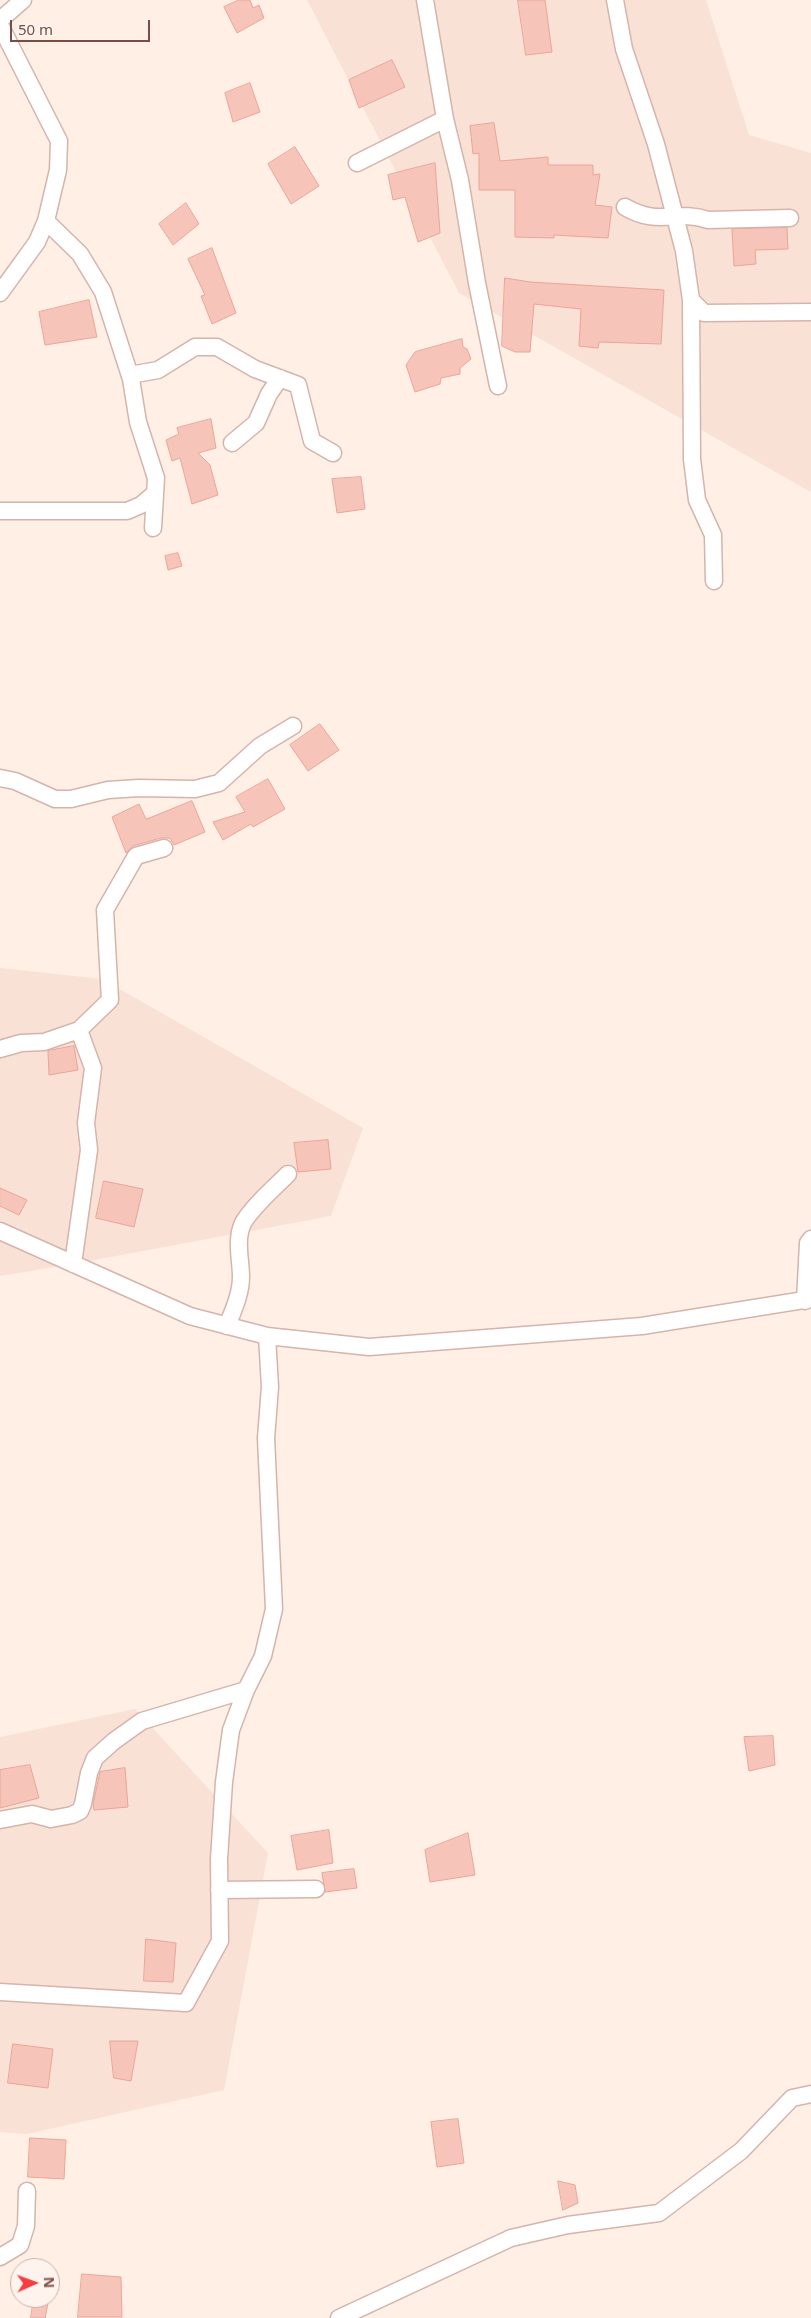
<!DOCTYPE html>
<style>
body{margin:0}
#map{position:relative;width:811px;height:2318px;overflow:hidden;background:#ffefe5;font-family:"Noto Sans",sans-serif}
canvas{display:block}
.north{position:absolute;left:10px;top:2258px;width:50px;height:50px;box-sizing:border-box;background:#fff4ed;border:1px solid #cab1ab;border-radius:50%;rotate:88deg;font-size:14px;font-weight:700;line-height:20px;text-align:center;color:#7b4d47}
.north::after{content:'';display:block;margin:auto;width:18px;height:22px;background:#f63d3f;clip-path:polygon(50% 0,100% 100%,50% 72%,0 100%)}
.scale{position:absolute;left:10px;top:20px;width:140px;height:22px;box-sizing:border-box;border:2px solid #7b4d47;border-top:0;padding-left:6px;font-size:15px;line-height:18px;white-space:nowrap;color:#7b4d47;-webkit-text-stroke:4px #fff4ed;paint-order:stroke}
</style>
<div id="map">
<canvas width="811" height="2318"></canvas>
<div class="north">N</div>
<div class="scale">50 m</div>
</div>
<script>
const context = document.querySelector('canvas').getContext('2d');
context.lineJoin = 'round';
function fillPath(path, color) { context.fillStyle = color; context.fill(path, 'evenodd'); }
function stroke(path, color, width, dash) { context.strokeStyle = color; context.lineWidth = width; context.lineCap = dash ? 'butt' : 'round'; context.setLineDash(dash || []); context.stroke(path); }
fillPath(new Path2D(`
 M307,0h399l43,135 62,18v339l-352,-199z
 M0,968l102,11 261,149 -32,88 -258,48 -73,12z
 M135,1709l133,144 -44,237 -197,44 -27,-2v-395z`), '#f9e1d5');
const building = new Path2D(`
 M239,0h11l3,8 6,-3 5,13 -27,15 -13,-26z
 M518,0h27l7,52 -26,3z
 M392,60l13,27 -46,21 -10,-28z
 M250,83l10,29 -27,10 -8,-29z
 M494,123l6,38 48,-4v8h45v10l7,-1 -5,31 17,2 -4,31 -54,-3v3l-39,-1v-47h-36v-37l-6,1 -3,-28z
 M295,147l24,39 -28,18 -23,-40z
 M435,163l5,70 -22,9 -13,-45 -12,3 -5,-25z
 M186,203l13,21 -26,21 -14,-21z
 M787,228l1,21 -33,1 1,14 -22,2 -2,-37z
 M212,248l24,65 -24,11 -11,-28 4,-1 -17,-36z
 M505,278l25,4 134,8 -3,54 -62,-2 -1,6 -19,-2 2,-37 -47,-5 -4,48h-15l-13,-6z
 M89,300l8,37 -52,8 -6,-33z
 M462,339l1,8 4,2 4,10 -11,9v6l-19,4 -1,6 -25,8 -9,-27 9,-13z
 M211,419l5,29 -18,5 12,12 8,30 -26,9 -12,-46 -8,3 -6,-21 13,-6 -2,-6z
 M361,477l4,32 -28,4 -5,-34z
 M178,553l4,13 -14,4 -3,-14z
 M320,724l19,26 -31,21 -18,-26z
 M268,779l17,30 -32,18 -2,-3 -28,16 -10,-18 32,-10 -9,-15z
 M192,801l13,31 -31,13 -4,-7h-9l-28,8 -7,7 -14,-36 27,-13 7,15z
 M74,1046l4,24 -29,5 -1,-24z
 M328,1140l3,29 -33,3 -4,-29z
 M104,1181l39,8 -9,38 -38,-9z
 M0,1188l27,12 -8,15 -19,-9z
 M773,1736l2,29 -26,6 -5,-34z
 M30,1765l9,33 -39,10v-38z
 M125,1768l3,39 -34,3 -1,-6 7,-32z
 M329,1830l4,33 -36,7 -6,-34z
 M468,1833l7,42 -45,7 -5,-32z
 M354,1869l3,19 -32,4 -3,-19z
 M146,1939l30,4 -3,39 -29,-1z
 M110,2041h28l-7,40 -17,-3z
 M13,2044l40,5 -5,39 -40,-5z
 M458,2119l6,44 -27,4 -6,-45z
 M30,2138l36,2 -2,39 -36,-2z
 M558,2181l17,4 3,18 -15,7z
 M82,2274l39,3 1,40h-44z
 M34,2298h15l-4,20h-14z`);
fillPath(building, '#f7c4b9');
stroke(building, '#eca498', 1);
const minor = new Path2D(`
 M425,0l20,119 15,61 17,103 21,103
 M615,0l9,49 32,95 28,107 7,49 13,13 107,-1
 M0,20l23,-20
 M0,25l59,116 -1,29 -12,51 -9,21 -37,51
 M357,163l88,-44
 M625,207c34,20 51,2 83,13l82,-2
 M46,221l34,33 23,38 28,87 7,43 18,56 -3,50
 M691,300l1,159 5,41 16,35 1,46
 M130,375l28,-5 37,-23h22l38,22 43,16 14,56 21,12
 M232,443l24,-20 13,-29 11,-16
 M0,511h127l14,-6 13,-11
 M0,778l15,3 40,18h16l37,-9 31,-2 56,1 24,-6 41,-37 33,-20
 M0,1049l21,-6 23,-1 35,-12
 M0,1231l190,85 77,20 102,11 273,-21 169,-27
 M73,1264l16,-114 -3,-27 7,-55 -14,-38 31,-30 -5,-90 31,-54 28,-8
 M805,1301l3,-58 3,-4
 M227,1326c6,-15 14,-32 14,-49 0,-17 -6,-37 2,-54 9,-16 31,-35 45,-49
 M0,1820l32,-6 19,5 21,-4 8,-4 3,-7 6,-31 6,-15 19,-17 28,-20 104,-31
 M219,1890l97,-1
 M0,1992l186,11 34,-62 -1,-82 5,-77 7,-52 15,-40 17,-34 11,-47 -8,-171 4,-51 -3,-51
 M0,2257l20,-12 6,-19 1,-35
 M339,2318l172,-80 57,-13 91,-12 82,-62 51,-53 19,-4`);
stroke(minor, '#d5b4ac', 19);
stroke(minor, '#fff', 16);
</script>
